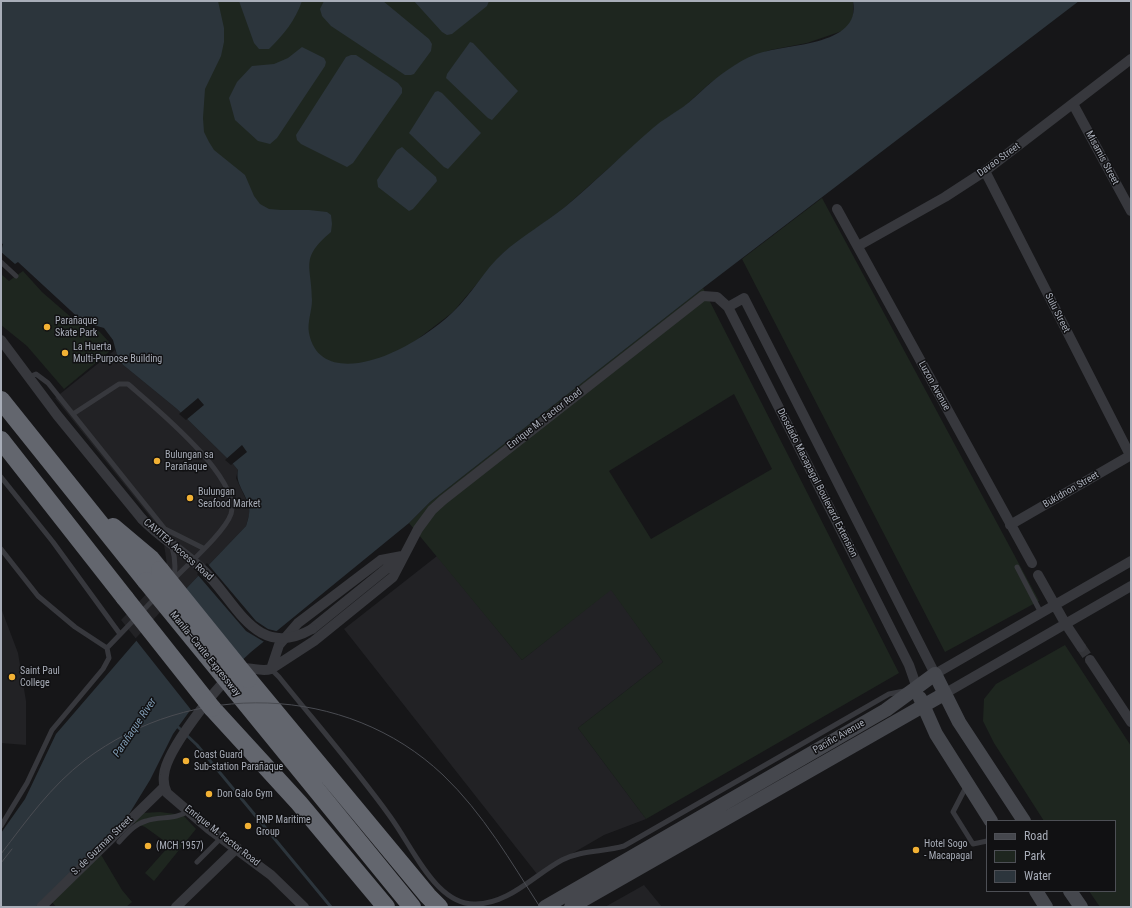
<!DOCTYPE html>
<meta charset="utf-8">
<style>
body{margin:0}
#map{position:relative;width:1132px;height:908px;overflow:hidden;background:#161618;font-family:"Roboto Condensed",sans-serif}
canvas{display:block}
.frame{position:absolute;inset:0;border:2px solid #a8adb8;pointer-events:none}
.legend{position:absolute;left:986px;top:820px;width:130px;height:72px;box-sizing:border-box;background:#111113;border:1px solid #4d4f55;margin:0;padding:5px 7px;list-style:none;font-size:12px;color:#a8adb8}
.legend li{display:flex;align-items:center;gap:8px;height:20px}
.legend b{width:20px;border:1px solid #4d4f55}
</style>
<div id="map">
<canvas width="1132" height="908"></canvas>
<div class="frame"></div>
<ul class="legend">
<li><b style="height:5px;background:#45474d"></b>Road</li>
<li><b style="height:11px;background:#1e261f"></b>Park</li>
<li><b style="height:11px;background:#2c353c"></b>Water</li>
</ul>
</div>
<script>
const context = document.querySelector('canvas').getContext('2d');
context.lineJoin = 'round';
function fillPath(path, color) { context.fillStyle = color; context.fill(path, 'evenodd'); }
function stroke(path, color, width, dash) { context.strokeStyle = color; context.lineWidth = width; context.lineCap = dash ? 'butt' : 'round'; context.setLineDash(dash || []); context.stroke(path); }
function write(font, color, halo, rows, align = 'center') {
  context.font = font + ' "Roboto Condensed",sans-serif'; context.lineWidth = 3; context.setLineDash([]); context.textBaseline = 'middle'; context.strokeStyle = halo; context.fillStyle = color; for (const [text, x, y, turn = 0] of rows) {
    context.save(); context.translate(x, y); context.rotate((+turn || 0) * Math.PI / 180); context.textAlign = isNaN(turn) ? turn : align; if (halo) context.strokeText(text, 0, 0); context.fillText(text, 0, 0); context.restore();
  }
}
fillPath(new Path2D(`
 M115,350l7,14 55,45 56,55 5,6 -2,8 13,28v9l-3,11 -109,114 -16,-20 37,-38 9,-17 -3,-21 -6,-17 -10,-13 -93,-116z
 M437,556l85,104 89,-71 52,73 -85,66 68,91 -42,16 -67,39 -193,-245z
 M1,608l17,45 8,48v44l-25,-2z
 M644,885l18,22h-57z`), '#222225');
fillPath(new Path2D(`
 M1,1h852v15l-3,8 -5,6 -38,13 -37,7 -33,14 -28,20 -24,22 -30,21 -91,81 -62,46 -49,58 -104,80z
 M822,198l217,403 -94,51 -203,-393z
 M23,271l19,21 38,33 18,5 11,12 1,9 -46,38 -37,-43 -26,-21v-51l8,7z
 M703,288l196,385 -253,146 -68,-91 85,-66 -52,-72 -89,70 -113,-137 21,-21zM734,394l38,75 -121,70 -42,-68z
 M1065,645l66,101v161h-31l-11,-16h26v-70h-71l-50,-78 -11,-22 1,-22 12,-15z
 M160,812l23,3 13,14 -42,52 -9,-8 25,-28 -25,-18 -14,-5 11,-9z
 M100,853l22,37 10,12 -6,5h-70l-5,-6z`), '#1e261f');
fillPath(new Path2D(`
 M1,1h217l6,27v14l-3,14 -16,33 -2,29 1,14 5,10 5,8 31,25 9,21 6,8 9,5 12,1h28l18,2 4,3 1,9 -1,8c-32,27 -19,33 -19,68 0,11 -5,22 -3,33 8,41 52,33 80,21 20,-8 49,-27 64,-42 19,-18 31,-42 50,-59 19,-17 42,-30 62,-46 30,-25 58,-53 88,-79 9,-8 20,-14 30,-21 8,-6 16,-14 24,-21 14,-12 30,-24 47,-31 29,-12 108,-7 99,-54h226l-376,287 -273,214 -21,21 -158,129 -57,53 -21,29 -23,46 -24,39 -91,88h-34v-74l24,-34 31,-65 81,-94 109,-114c2,-6 4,-13 3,-19 -3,-14 -14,-23 -11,-37l-5,-6 -56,-55 -55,-45 -5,-9 -4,-15 -9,-12 -21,-6 -65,-60 -3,2 -14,-12 2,-8 -2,-1z
 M239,1h63c-7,20 -18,33 -33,48h-10l-5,-6z
 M324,1h59l46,38 3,5 -1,7 -17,23 -3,1h-6l-74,-49 -9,-10 -2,-7z
 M414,1h75l-2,5 -35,28 -5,1 -5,-3z
 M470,42l3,1 45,48 -26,29 -4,-2 -42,-40 1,-4z
 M302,47l22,11 2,4 -1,4 -48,72 -7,6 -12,-3 -23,-21 -6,-22 8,-16 15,-16 22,-2 14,-6z
 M351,55h5l42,28 4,5v5l-49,70 -6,4 -46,-23 -4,-4 -1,-5 50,-78z
 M438,91l4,2 39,40 -33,36 -4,-2 -35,-34 26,-41z
 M402,147l34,30 1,4 -24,28 -4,2 -31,-24 -1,-7 20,-30z`), '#2c353c');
fillPath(new Path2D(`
 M198,398l6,7 -18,15 -7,-6z
 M242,445l5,7 -16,13 -6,-5z
 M207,563l49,58 12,8 12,3 -14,11 -20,-12 -49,-57z
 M182,589l60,75 -50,47 -57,-72z`), '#161618');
stroke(new Path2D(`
 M178,727l19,18 134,162`), '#2c353c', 3);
stroke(new Path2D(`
 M1081,647l9,13`), '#333438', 10, [10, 5]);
stroke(new Path2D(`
 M1,262l15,14
 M29,377l7,-3 12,9 116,145c9,16 13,32 10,50
 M73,414l46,-30h9c25,22 114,94 103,130 -6,18 -44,51 -58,66
 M1,477l52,65 67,92
 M165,529l38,19
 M1,549l37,47 37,31 32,21 2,10 -6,11 -51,61 -25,53 -26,43
 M1017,567l24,46
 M107,648l49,-51
 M271,669l8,8c37,46 76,91 110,138 17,23 30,52 50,72 9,9 22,17 35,17 34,1 60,-29 88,-44 19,-10 42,-8 62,-14l265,-152 15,-3
 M967,785l-14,27 20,32 14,-3
 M119,842c8,-9 16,-18 27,-21 14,-5 30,-1 42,-10
 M197,862l24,-24`), '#37383d', 5);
stroke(new Path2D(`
 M1073,104l58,107
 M985,171l145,284
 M837,209l195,354
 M858,246l87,-49 40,-26 146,-112
 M728,307l16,-9 191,376 196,-113
 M1,340l56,75 85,104
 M1010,525l121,-70
 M1038,575l27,48 16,24
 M312,629l89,-72
 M1090,660l41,62
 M271,669l8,-24 19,-22 83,-63 21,-4
 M944,694l187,-108
 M41,907l123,-120
 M176,907l61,-59
 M304,907l-33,-32 -62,-46 -42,-36c-3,-6 -4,-11 -3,-18 2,-25 52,-87 71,-104 12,-7 24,2 36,-2l43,-28 79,-64 25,-48 14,-19 11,-10 260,-204 14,1 11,10 181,358 8,23`), '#37383d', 10);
stroke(new Path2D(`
 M920,698l16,36 55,87
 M1036,891l10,16
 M1070,891l11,16
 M545,907l341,-197 49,-36 24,48 65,99
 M571,907l373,-213`), '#45474d', 14);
stroke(new Path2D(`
 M1,400l145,181
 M1,440l124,158
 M113,527l38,32 9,11
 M248,679l180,217 11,11
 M235,690l177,217
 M212,708l87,95 87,104`), '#63666e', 18);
stroke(new Path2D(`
 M1,854c26,-34 50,-68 84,-94 106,-80 261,-77 358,15 40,38 68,87 97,132
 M1,863l11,-14`), '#4a4c52', 1);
stroke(new Path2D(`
 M142,519c18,19 40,31 59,49 35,31 53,94 111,61`), '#37383d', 10);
stroke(new Path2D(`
 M160,570l88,109
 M146,581l89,109
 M125,598l87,110`), '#63666e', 18);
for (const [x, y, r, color] of [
 [47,327,4,"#f2b134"],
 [65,353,4,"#f2b134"],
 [157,461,4,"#f2b134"],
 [190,498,4,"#f2b134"],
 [12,677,4,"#f2b134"],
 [186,761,4,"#f2b134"],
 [209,794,4,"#f2b134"],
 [248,826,4,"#f2b134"],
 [148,846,4,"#f2b134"],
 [916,850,4,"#f2b134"]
]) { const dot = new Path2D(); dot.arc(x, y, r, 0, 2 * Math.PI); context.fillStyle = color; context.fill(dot); stroke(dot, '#111113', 1.5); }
write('10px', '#a8adb8', '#111113', [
 ["Misamis Street",1102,158,62],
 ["Davao Street",999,160,-36],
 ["Sulu Street",1057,313,63],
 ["Luzon Avenue",934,386,61],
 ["Enrique M. Factor Road",545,419,-38],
 ["Diosdado Macapagal Boulevard Extension",817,483,63],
 ["Bukidnon Street",1071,490,-30],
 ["CAVITEX Access Road",178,550,41],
 ["Manila–Cavite Expressway",205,654,51],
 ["Pacific Avenue",839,737,-30],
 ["Enrique M. Factor Road",222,836,38],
 ["S. de Guzman Street",102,846,-44]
]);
write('10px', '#a8adb8', '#111113', [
 ["Parañaque",55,321],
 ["Skate Park",55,333],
 ["La Huerta",73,347],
 ["Multi-Purpose Building",73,359],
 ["Bulungan sa",165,455],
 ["Parañaque",165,467],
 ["Bulungan",198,492],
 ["Seafood Market",198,504],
 ["Saint Paul",20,671],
 ["College",20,683],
 ["Coast Guard",194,755],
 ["Sub-station Parañaque",194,767],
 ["Don Galo Gym",217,794],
 ["PNP Maritime",256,820],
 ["Group",256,832],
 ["Hotel Sogo",924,844],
 ["- Macapagal",924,856],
 ["(MCH 1957)",156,846]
], 'left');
write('italic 11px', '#7f9bb3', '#111113', [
 ["Parañaque River",135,728,-56]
]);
</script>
